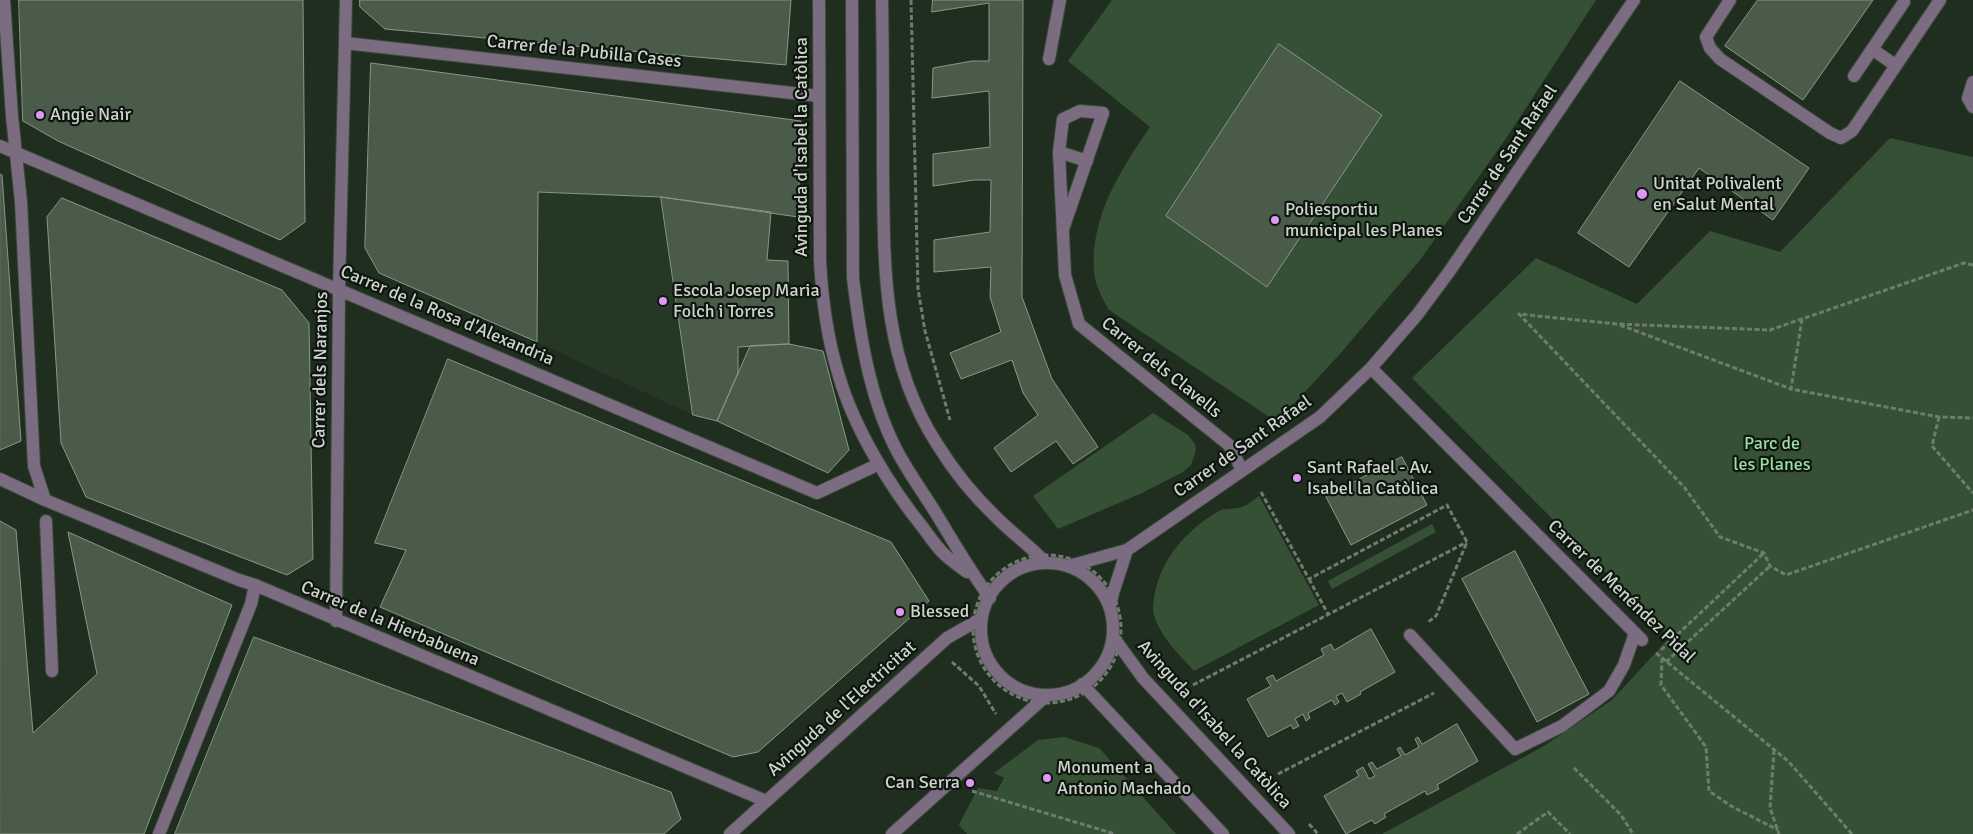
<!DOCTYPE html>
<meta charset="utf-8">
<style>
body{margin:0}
canvas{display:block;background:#202e20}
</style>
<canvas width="1973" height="834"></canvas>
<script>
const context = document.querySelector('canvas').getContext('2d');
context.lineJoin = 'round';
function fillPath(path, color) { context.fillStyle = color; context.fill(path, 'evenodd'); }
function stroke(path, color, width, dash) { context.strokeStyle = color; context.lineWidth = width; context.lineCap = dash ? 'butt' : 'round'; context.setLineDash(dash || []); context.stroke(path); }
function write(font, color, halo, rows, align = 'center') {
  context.font = font + ' Signika,sans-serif'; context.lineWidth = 4.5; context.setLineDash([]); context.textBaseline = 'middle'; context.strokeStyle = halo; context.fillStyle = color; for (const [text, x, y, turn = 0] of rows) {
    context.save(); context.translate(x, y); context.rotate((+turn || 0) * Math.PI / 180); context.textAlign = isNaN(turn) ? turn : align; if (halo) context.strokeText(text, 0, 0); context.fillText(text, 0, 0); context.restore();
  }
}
fillPath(new Path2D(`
 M538,192l123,5 110,15 -4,47 21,2 1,83 -39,2 -33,75 -24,-6 -156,-73z`), '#253825');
fillPath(new Path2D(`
 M1112,0h484l-87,134 -89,126 -81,95 -62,67 -168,-112c-7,-12 -14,-25 -15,-39 -4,-54 27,-102 56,-144l-82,-66z
 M1890,138l83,19v677h-591l162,-88 68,-46 58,-63 -258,-259 124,-120 101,46 73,-73 70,21z
 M1153,413l35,22 7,9 1,6 -5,15 -8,7 -41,21 -84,36 -25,-33z
 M1259,496l60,109 -125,66c-15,-17 -33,-33 -40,-56 -2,-7 0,-16 1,-23 8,-35 31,-61 62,-80 6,-4 15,-3 22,-4 8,-2 14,-8 20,-12z
 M1432,524l4,8 -104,57 -4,-8z
 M1064,737l35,11 77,86h-209l-8,-9 19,-37 19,3 7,-13 -10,-5 44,-33z`), '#365036');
const building = new Path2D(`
 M19,0h284l2,222 -25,18 -222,-99 -35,-20z
 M360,0h431l-5,65 -401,-36 -25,-22z
 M933,0h90l-1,297 30,82 46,68 -25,17 -17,-23 -45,31 -17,-24 44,-33 -15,-22 -11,-33 -51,19 -11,-26 51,-21 -11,-35 1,-30 -57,5v-32l56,-8 1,-52h-17l-41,6v-32l57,-7 -1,-56 -57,7 1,-30 39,-7h17v-58l-57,9z
 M1758,0h115l-70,100 -78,-54z
 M1279,44l103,71 -115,172 -101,-71z
 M371,63l430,58 -3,96 -137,-20 -123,-5 -1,150 -158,-69 -14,-25z
 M1680,81l129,87 -36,52 -74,-52 -70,99 -51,-34z
 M0,174l2,1 19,266 -21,9z
 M661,197l110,15 -4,48 21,1 1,83 -51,3v26l-21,48 -24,-6z
 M62,198l220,92 27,33 4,236 -26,16 -201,-78 -25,-54 -14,-226z
 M789,344l34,7 26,99 -21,23 -111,-52 33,-75z
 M448,359l443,183 38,59 -171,151 -25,5 -353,-150 26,-57 -31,-7z
 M1402,457l25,48 -76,40 -25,-48z
 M0,521l16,9 17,203 64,-59 -29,-142 164,73 -88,229h-144z
 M1515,551l74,143 -52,28 -75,-143z
 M1371,629l24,43 -35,20 1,2 -14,8 -5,-9 -6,3 3,6 -4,3 -3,-5 -24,13 2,5 -4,3 -3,-7 -8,5 4,7 -6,3 -2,-4 -23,12 -21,-38 24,-13 -5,-8 7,-3 3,6 48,-26 -3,-6 10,-5 3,6z
 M254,637l417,155 10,27 -17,15h-489z
 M1457,724l21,37 -41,24 2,4 -12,6 -2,-4 -41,23 2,3 -11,7 -3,-4 -26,14 -22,-38 35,-20 -3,-5 7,-4 6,12 6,-3 -7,-12 4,-2 5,7 24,-13 -4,-7 3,-2 5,8 14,-8 -4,-8 3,-2 4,7z`);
fillPath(building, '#4b5b4a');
stroke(building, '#879887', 1);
const minor = new Path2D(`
 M4,0l8,116 9,86 13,264 11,34
 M819,0l1,260c2,40 7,78 19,116 15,52 51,111 85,153 6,8 12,17 19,24 7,7 16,13 24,19
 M852,0l1,278c7,57 16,117 42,169 12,24 28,45 42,68 17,28 33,56 53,83
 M882,0c1,57 1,113 1,170 1,96 -1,189 54,274 16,26 37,52 59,73 16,16 34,29 50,46
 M1730,0l-24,37 4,11 10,11 110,74 11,5 11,-7 88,-131
 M345,43l474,53
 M1872,49l23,16
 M1049,59l11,-59
 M1854,76l50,-74
 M1973,82l-5,16 5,9
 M0,146l817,347 62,-29
 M1059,152l28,9
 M1063,229l40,-116 -23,-2 -17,8 -4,33 6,123 14,49 150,121 13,25
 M1371,368l271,272
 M0,479l45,21 194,80 16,5 511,216
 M46,521l6,150
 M981 629a66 66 0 1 1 132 0a66 66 0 1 1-132 0Z
 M1069,566l58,-16 193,-133 51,-49 46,-53 32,-43 185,-272
 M1110,607l3,-14 14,-43
 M336,621l3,-332 7,-289
 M1410,635l105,114 47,-23 47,-35 15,-26 11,-32
 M1114,638l29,40 146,156
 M1082,684l141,150
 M159,834l92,-230 4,-19
 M730,834l217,-196 35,-20
 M892,834l154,-138`);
stroke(minor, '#3c493c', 14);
stroke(new Path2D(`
 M911,0l7,289 7,42 25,89
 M1973,265l-9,-2 -194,67 -153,-6 -98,-10 165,173 36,50 44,16 6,13 16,9 187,-65
 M1802,319l-11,70 148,28 34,1
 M1620,325l171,64
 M1939,417l-7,29 41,47
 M1261,492l48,87 138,-74 20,37 -31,74 -9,7
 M973 629a74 74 0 1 1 148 0a74 74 0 1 1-148 0Z
 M1309,579l19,35
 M1661,650l103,-97
 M1656,653l132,108 64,73
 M1662,658l-1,27 45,62 3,44 22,15 47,24
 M952,662l27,24 17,28
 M1666,662l104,-96
 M1193,685l274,-143
 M1774,750l-4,58 9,26
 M1574,768l47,47 12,19
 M1278,774l156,-81
 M972,791l143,43
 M1309,824l9,10
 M1517,834l31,-22 22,22`), '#707b70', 3, [5, 2.5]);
stroke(minor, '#7c6c81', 12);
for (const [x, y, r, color] of [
 [40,115,5,"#de98f3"],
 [1642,194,6,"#de98f3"],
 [1275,220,5,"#de98f3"],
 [663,301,5,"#de98f3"],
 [1297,478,5,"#de98f3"],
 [900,612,5,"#de98f3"],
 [1047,778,5,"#de98f3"],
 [970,783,5,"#de98f3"]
]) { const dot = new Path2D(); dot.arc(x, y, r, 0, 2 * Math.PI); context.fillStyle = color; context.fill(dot); stroke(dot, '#0e140e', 2); }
write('18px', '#ccd5cc', '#0e140e', [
 ["Carrer de la Pubilla Cases",584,52,6],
 ["Avinguda d'Isabel la Catòlica",802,147,-90],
 ["Carrer de Sant Rafael",1508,155,-56],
 ["Carrer de la Rosa d'Alexandria",447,316,23],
 ["Carrer dels Clavells",1161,368,39],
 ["Carrer dels Naranjos",321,370,-89],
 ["Carrer de Sant Rafael",1243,447,-35],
 ["Carrer de Menéndez Pidal",1621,592,44],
 ["Carrer de la Hierbabuena",390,624,23],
 ["Avinguda de l'Electricitat",842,709,-42],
 ["Avinguda d'Isabel la Catòlica",1214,725,48]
]);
write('18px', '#ccd5cc', '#0e140e', [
 ["Angie Nair",50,115],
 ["Unitat Polivalent",1653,184],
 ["en Salut Mental",1653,205],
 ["Poliesportiu",1285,210],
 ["municipal les Planes",1285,231],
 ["Escola Josep Maria",673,291],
 ["Folch i Torres",673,312],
 ["Sant Rafael - Av.",1307,468],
 ["Isabel la Catòlica",1307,489],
 ["Blessed",910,612],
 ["Monument a",1057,768],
 ["Antonio Machado",1057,789],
 ["Can Serra",960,783,"right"]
], 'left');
write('18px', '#9bdf9b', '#0e140e', [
 ["Parc de",1772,444],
 ["les Planes",1772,465]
]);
</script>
